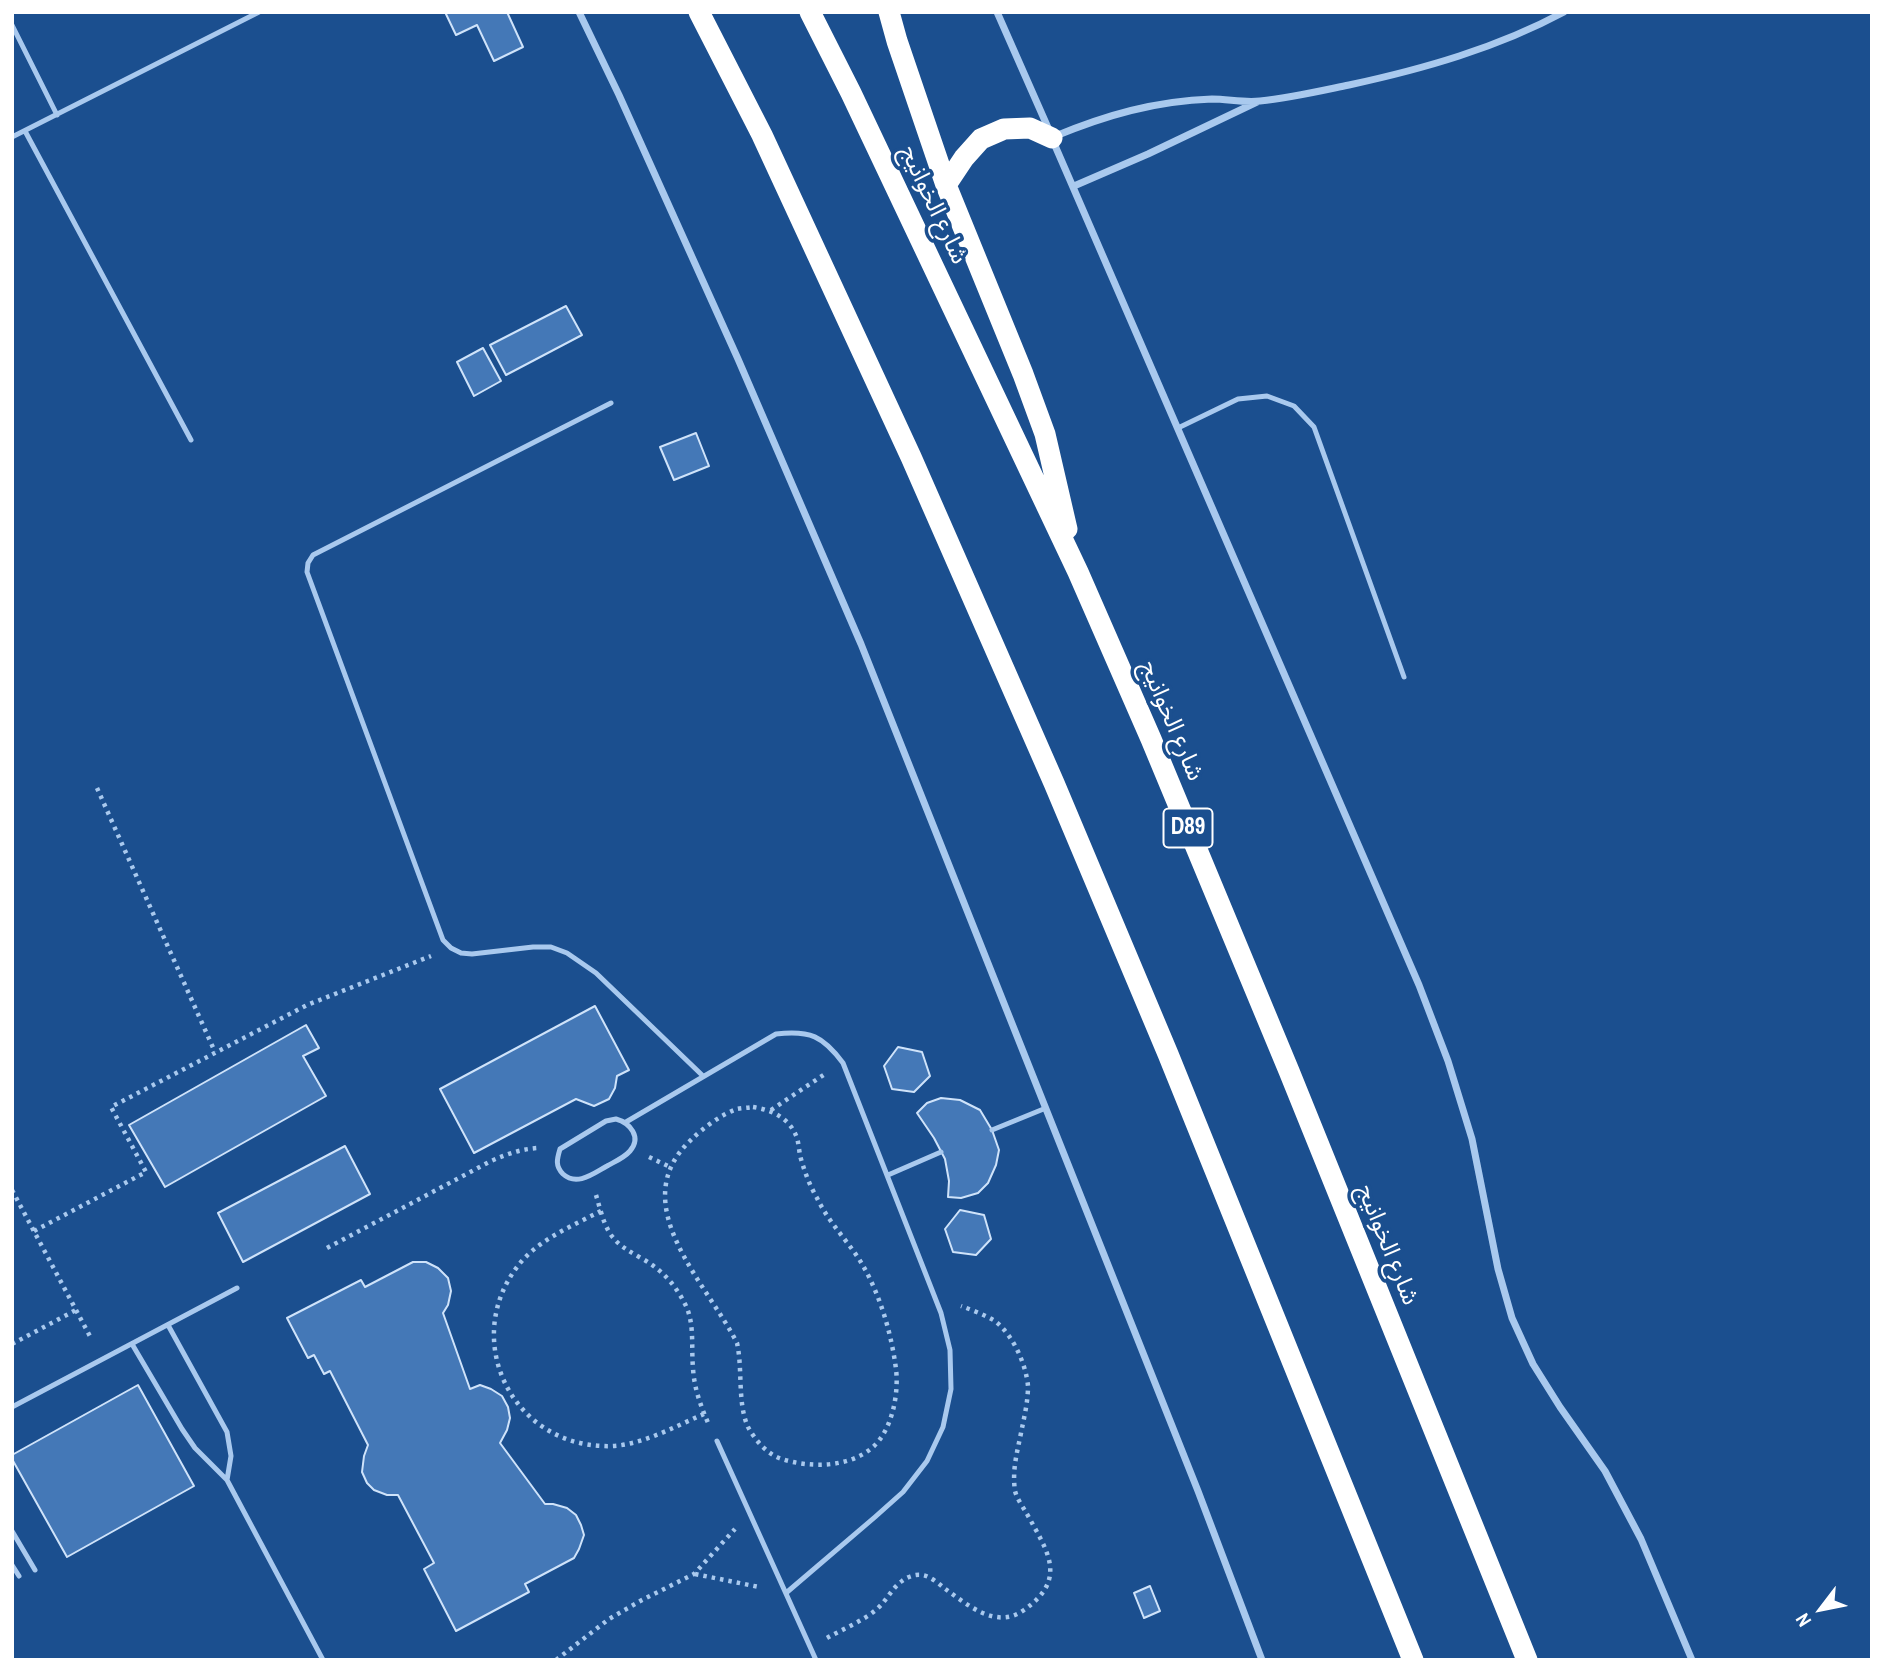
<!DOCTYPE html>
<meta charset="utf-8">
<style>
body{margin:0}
#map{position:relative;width:1884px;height:1672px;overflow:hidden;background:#1b4f8f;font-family:"Archivo Narrow",sans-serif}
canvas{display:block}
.frame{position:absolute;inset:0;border:14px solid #fff;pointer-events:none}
.north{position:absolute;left:1786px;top:1574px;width:70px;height:70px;-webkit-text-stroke:5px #1b4f8f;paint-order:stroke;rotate:238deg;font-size:19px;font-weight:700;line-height:28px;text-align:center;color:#fff}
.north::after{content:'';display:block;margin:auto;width:24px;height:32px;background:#fff;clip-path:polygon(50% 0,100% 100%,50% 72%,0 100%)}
</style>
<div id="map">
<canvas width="1884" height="1672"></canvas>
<div class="frame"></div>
<div class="north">N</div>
</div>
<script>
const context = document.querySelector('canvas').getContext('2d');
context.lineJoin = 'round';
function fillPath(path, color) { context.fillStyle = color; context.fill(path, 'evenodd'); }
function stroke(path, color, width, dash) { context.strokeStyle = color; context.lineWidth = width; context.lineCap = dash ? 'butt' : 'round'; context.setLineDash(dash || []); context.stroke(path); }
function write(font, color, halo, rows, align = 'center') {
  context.font = font + ' "Archivo Narrow","Noto Sans Arabic",sans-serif'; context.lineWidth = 7; context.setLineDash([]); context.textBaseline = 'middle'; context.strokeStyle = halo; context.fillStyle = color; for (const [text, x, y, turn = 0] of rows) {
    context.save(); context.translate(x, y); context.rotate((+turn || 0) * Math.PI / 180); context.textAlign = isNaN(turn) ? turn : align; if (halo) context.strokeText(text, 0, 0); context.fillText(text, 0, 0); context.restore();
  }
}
const building = new Path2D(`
 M445,12h62l16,35 -29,14 -17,-36 -21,10z
 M566,306l16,29 -76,40 -16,-30z
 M483,348l18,33 -27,15 -17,-34z
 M696,433l13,33 -35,14 -14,-33z
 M595,1006l34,64 -12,6 -2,12 -6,11 -15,7 -18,-7 -102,54 -34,-64z
 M306,1025l13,23 -16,8 23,40 -161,91 -36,-62z
 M898,1047l24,5 8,24 -16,16 -22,-3 -8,-23z
 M941,1098l19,2 20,10 12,20 7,20 -3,15 -8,18 -10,10 -17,5 -13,-1 1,-16 -4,-22 -11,-21 -17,-25 10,-10z
 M345,1146l25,48 -127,68 -25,-49z
 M960,1210l24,5 7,24 -15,16 -23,-3 -8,-23z
 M413,1262h13l12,6 10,10 3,13 -3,14 -5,8 27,76 10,-4 11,4 11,7 6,11 2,11 -3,12 -7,13 45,61h8l14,4 9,7 5,10 3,10 -5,14 -5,9 -49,26 4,8 -73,39 -32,-62 10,-6 -36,-68h-11l-13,-5 -7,-7 -5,-11 2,-16 4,-11 -38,-74 -6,3 -10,-19 -6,3 -21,-40 74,-38 4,7z
 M138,1385l56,101 -127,71 -55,-98v-4z
 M1150,1586l10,25 -16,7 -10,-25z`);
fillPath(building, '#4478b7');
stroke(building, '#cfe3fa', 2);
stroke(new Path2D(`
 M97,788l118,264
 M753,1107c19,3 37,11 44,31 2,7 2,14 4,21 4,14 9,27 16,39 11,23 28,40 42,61 20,32 32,72 37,110 3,25 -4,61 -23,78 -24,21 -63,21 -91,12 -14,-4 -27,-19 -34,-32 -11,-25 -5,-57 -11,-84 -30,-60 -115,-140 -45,-204 11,-11 30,-25 45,-30 5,-1 10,-1 16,-2z
 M771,1110l54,-36
 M649,1157l21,10
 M12,1190l80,150
 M596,1195c4,13 7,28 15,40 8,11 18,16 30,23 20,11 34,26 44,46 10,19 6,43 8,64 1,20 8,39 16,57
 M601,1211c-29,15 -64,29 -84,56 -55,73 -6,176 86,179 35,2 70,-19 101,-32
 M34,1231l112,-59 -35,-65 196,-102 124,-49
 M327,1248l164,-87c16,-7 30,-12 47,-13
 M12,1344l64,-34
 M695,1574l64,13
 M827,1638c16,-9 36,-17 50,-29 10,-9 15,-21 25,-28 5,-4 13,-7 20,-6 8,1 16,8 22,13 24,17 52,42 80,22 44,-31 24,-58 3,-96 -4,-7 -10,-15 -12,-23 -3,-21 2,-38 6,-58 3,-15 7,-31 7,-47 -2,-22 -15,-51 -33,-65 -10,-6 -23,-11 -34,-15
 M556,1660l53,-41 33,-19 52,-26 41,-45`), '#a9c9ee', 4.5, [3.5, 5]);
stroke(new Path2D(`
 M12,25l45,90
 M25,131l166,309
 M12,137l247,-125
 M611,403l-298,152 -5,8 -1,9 136,368 8,8 10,5 11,1 61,-7h18l16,6 29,20 107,103
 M1178,428l60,-29 29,-3 27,10 20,21 90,250
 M616,1119c14,4 26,18 14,32 -6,7 -16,11 -23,15 -13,7 -30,21 -44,8 -8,-8 -6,-15 -3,-25l46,-28z
 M626,1122l150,-88c34,-4 47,2 67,29l98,250 9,37 1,39 -8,38 -16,34 -24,31 -28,25 -89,76
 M992,1130l54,-22
 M888,1175l53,-23
 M168,1325l59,107 4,24 -4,24
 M132,1344l50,85 13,19 32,32 96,180
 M12,1407l225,-119
 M717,1441l99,219
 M12,1531l23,39
 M12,1565l7,11`), '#a9c9ee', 5);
stroke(new Path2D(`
 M579,12l40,83 119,264 123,285 337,847 64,169
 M997,12l52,118
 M1053,137c53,-22 102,-36 159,-38 16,0 32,4 48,2 30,-3 60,-10 89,-16 74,-16 148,-37 215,-73
 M1053,141l366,844 29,76 24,78 26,130 14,49 21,46 27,43 45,64 36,68 51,121
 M1074,186l74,-32 109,-52`), '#a9c9ee', 7);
stroke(new Path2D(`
 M699,12l63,123 149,322 143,326 114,271 245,606
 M810,12l41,81 227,479 73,167 138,332 238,589
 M889,12l8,29 49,144 77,189 22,60 22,95
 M946,185l18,-27 17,-19 23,-10 26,-1 22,10`), '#fff', 21);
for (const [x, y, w] of [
 [1188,828,49]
]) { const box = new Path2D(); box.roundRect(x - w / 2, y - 19.5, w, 39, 5); context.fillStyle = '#1b4f8f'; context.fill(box); stroke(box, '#fff', 2); }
write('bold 23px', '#fff', null, [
 ["D89",1188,828]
]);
write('24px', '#fff', '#1b4f8f', [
 ["شارع الخوانيج",933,205,65],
 ["شارع الخوانيج",1171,721,67],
 ["شارع الخوانيج",1387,1245,68]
]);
</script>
